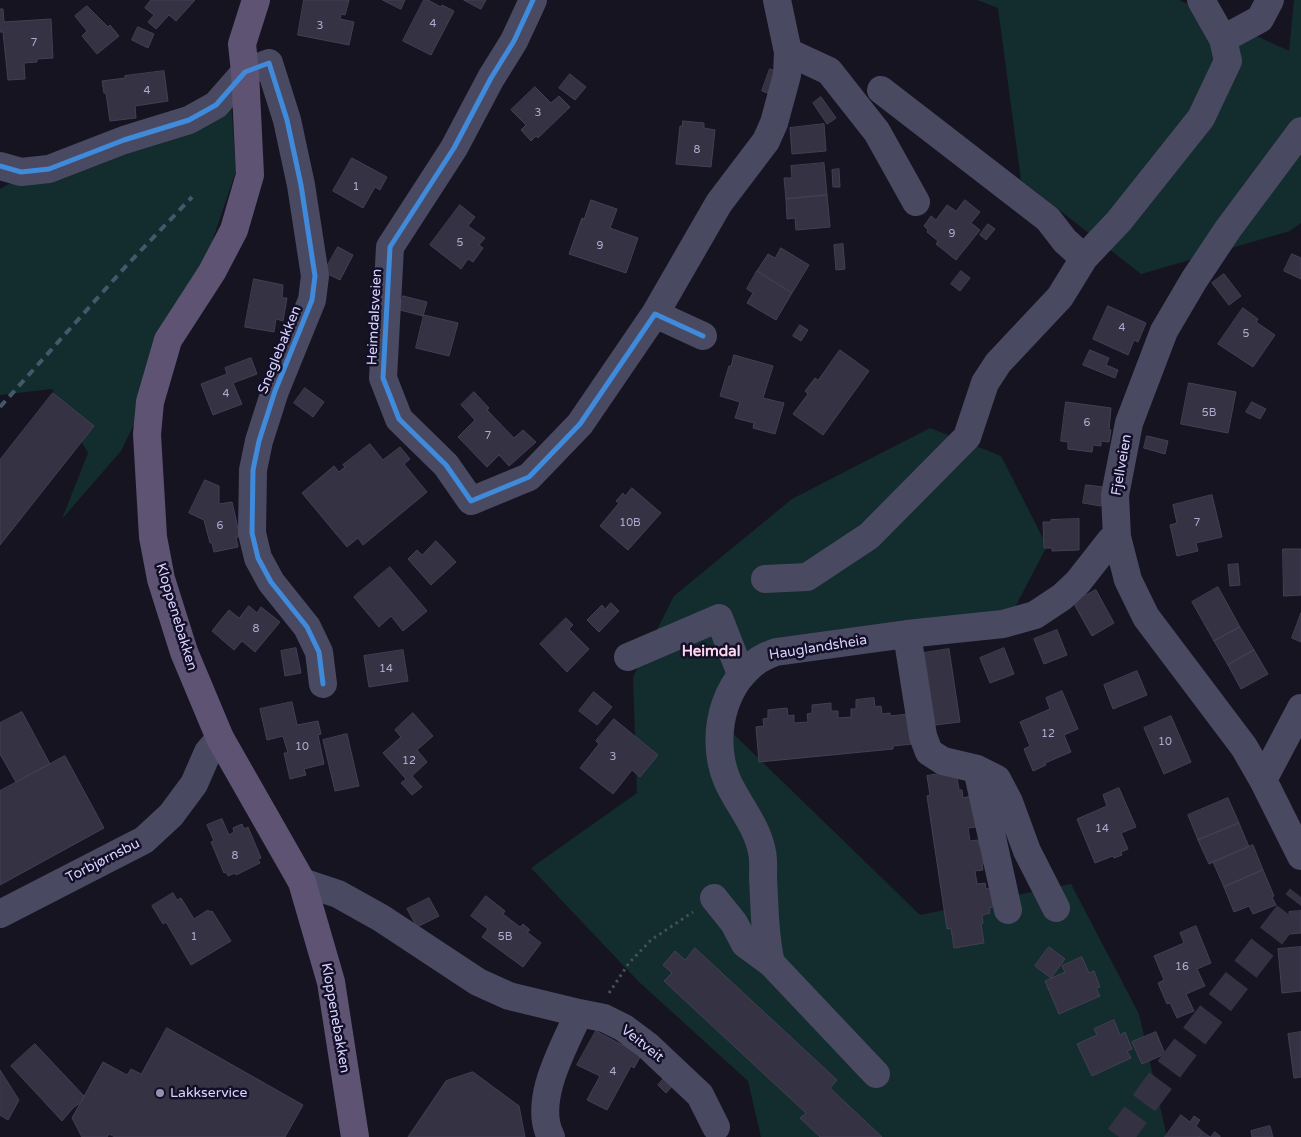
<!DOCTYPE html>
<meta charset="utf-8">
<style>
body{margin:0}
canvas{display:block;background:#161421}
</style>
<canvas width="1301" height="1137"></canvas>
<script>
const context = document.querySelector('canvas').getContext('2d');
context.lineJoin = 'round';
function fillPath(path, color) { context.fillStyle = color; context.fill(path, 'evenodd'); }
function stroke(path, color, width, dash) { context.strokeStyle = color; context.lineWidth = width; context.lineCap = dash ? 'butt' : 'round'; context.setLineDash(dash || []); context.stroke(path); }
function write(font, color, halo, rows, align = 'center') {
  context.font = font + ' "Varela Round",sans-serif'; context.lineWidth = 5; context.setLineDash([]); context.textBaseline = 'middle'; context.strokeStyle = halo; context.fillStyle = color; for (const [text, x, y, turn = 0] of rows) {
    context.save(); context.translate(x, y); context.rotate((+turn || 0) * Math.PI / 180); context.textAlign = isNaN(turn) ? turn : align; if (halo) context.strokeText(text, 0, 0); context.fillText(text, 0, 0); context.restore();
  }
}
fillPath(new Path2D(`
 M977,0h202l110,51 5,-51h7v223l-11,8 -149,43 -120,-94 -23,-172z
 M231,102l5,69 -48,142 -67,138 -59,68 26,-66 -36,-64 -52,6v-206l22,-13z
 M930,428l71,28 46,90 -48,92 -219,18 -61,64 201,195 151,-31 68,130 28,123h-406l-13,-56 -110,-100 -107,-113 106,-75 -4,-116 41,-81 118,-97z`), '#132c2d');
const building = new Path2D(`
 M151,0h44l-19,21 -7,-6 -13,14 -8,-7 6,-7 -9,-7z
 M304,0h45l-4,15 -4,-1 -1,5 14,3 -5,23 -51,-10z
 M383,0h22l-4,9z
 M424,0h4l13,7 1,-2 12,6 -23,44 -28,-14z
 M464,0h22l-5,9z
 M87,6l21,21 2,-2 9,11 -22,18 -15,-18 5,-5 -12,-15z
 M0,9h3l1,13 47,-3 2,39 -16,1v3l-13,1 1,16 -17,1 -5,-48h-3z
 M138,27l16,7 -6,14 -16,-8z
 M770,69l13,5 -8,22 -13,-5z
 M164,71l4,30 -33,5 1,12 -26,3 -4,-28h-2l-2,-12 23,-3v-2z
 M570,74l16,13 -11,13 -16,-12z
 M535,87l16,16 8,-7 11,11 -32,31 -2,-2 -5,5 -10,-11 5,-5 -15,-15z
 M821,97l15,21 -9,6 -14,-21z
 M683,121l21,2v5l11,2 -4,37 -35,-3 4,-38h2z
 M824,124l2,27 -34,3 -2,-26z
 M352,158l35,19 -7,13 -5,-3 -12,21 -30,-17z
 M824,163l3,32 -41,4 -2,-21h8l-1,-12z
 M839,169l1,18h-7l-1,-17z
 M827,195l3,32 -34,3 -1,-12 -8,1 -1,-20z
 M591,200l26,9 -7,19 28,10 -12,35 -57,-19 13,-36 2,1z
 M965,200l15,12 -9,11 9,7 -24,30 -20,-16 2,-3 -11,-9 1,-2 -4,-4 7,-10 5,4 11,-15 9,6z
 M460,205l15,12 -7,9 17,12 -6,7 4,3 -10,14 -5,-3 -7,10 -31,-24z
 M988,224l7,5 -9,11 -6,-5z
 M843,244l2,25 -9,1 -2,-25z
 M338,247l15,8 -13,25 -16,-8z
 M781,248l28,17 -17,28 -35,-22 11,-17 7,4z
 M1292,254l9,4v21l-17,-8z
 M757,271l35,22 -16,27 -29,-17 6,-10 -6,-4z
 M961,271l9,7 -10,13 -9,-7z
 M1224,274l17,22 -12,9 -17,-22z
 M254,279l29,6 -1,13h5l-4,23 -7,-2 -2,13 -29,-5z
 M403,296l24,6 -4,14 -23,-6z
 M1108,306l38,17 -8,19 -4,-2 -6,15 -35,-16z
 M1243,308l15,11 -2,3 19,13 -22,32 -35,-23z
 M424,315l34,8 -9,33 -33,-8z
 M800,325l8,5 -7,11 -8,-5z
 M840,350l29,21 -46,64 -30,-21 15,-20 -3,-3 10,-13 3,2z
 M1090,350l19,8 -3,7 12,5 -3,8 -32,-13z
 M734,355l39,11 -10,32 21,5 -9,31 -22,-6 1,-5 -19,-5 5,-16 -20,-6 9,-30h2z
 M251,358l6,16 -24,9 9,21 -29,11 -12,-31 26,-10 -2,-6z
 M1189,383l47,9 -8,41 -47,-9z
 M305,388l19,14 -11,15 -19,-14z
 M474,392l15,16 -2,2 27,28 9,-8 13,12 -27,24 -10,-11 -12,12 -29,-30 17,-17 -14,-15z
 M53,393l41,33 -94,119v-85z
 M1066,402l45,6 -2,22h2l-2,12 -8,-1v5l-8,-1 -1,7 -24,-3v-7l-7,-1z
 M1252,402l14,7 -6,10 -14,-7z
 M1147,436l21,5 -3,13 -21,-6z
 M370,444l13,16 17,-13 10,12 -6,5 23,28 -64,53 -5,-7 -11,9 -45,-54 32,-27 5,6 6,-5 -2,-2z
 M205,480l14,6v18l13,-2 8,35h-4l2,10 -24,5 -2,-9h-2l-6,-23 -15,-7z
 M1086,485l18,2 -3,19 -18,-3z
 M632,488l29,25 -33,37 -28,-24 19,-23 -3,-2 7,-8 2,3z
 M1212,495l10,42 -26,6 2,8 -21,5 -7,-31 7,-2 -4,-18z
 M1079,519v31l-27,1v-3h-8l-1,-26h8v-2z
 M436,541l20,21 -25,23 -23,-26 9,-9 5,5z
 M1283,549h18v46l-17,1z
 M1238,564l2,21 -10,1 -2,-21z
 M390,567l37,44 -24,20 -12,-15 -12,11 -25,-30z
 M1218,587l22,40 -26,14 -22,-39z
 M1096,590l18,33 -22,13 -19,-34z
 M611,603l8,8 -20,21 -12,-12 15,-15 3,4z
 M249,606l8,7 4,-6 19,15 -25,30 -13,-11 -8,9 -22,-19 17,-21 10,8z
 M1301,613v29l-9,-4z
 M566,618l7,7 -4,4 20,20 -22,23 -27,-28z
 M1240,627l14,23 -26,15 -14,-24z
 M1057,630l10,25 -23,9 -10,-25z
 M296,648l5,25 -16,3 -4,-25z
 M1004,648l10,26 -24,9 -10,-25z
 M949,649l11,73 -25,3 -11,-72z
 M403,650l5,31 -39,6 -5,-31z
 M1254,650l14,24 -27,15 -13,-24z
 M1137,671l10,24 -34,14 -9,-24z
 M1062,691l16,38 -14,6 7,17 -26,11 1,2 -13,6 -9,-22 6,-3 -10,-24 30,-13 -4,-11z
 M594,692l18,15 -15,18 -18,-14z
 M874,698l1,9 6,-1 1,8 8,-1v3l19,-2 3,30 -19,2v3l-134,13 -3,-35 8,-1 -1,-7 5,-1v-8l19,-2 1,8 6,-1v8l14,-1 -1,-8 5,-1v-8l19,-2v8h7v7l13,-1v-8h5v-9z
 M292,702l5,23 21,-4 3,13 -3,1 6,29 -20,5 2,6 -16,4 -6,-26h4l-5,-17 -16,4 -7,-31z
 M22,712l28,52 -34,18 -16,-28v-31z
 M413,713l20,23 -16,14 10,12 -15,14 10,11 -10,8 -11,-12 5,-4 -23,-26 18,-16 -6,-7z
 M1171,716l20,46 -27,12 -20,-46z
 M614,719l44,36 -18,22 -8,-7 -19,24 -33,-26 19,-24 -3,-3z
 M347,734l12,52 -24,5 -12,-51z
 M65,756l39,72 -104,57v-94z
 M956,771l3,19h3l1,8 8,-2 5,31 -8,1 2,13 8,-1 1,6 9,-1 2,18 -8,1 1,6 -8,1 2,13 8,-1 1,6 8,-1 3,18 -8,2 1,5 -8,2 1,8 -2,1 3,19 -30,5 -3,-20 -4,1 -20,-133 3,-1 -3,-19z
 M1119,788l17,39 -15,6 7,16 -7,3 1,3 -8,3 -1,-2 -18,7 -18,-44 30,-13 -4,-11z
 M1228,798l11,25 -41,17 -10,-25z
 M222,819l7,16 5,-3 -1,-4 9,-4 2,5 4,-2 13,31 -3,1 2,4 -24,12 -1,-2 -7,3 -2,-4 -2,1 -13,-31 3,-1 -7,-16z
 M1239,823l10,24 -40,17 -11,-24z
 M1253,845l10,25 -39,17 -11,-25z
 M1263,870l11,26 -2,1 4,8 -23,9 -4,-8 -15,6 -10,-25z
 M173,893l4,7 4,-2 13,21 14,-9 2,2 2,-1 19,30 -40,24 -25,-43 -3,2 -11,-18z
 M486,896l19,15 -2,3 17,13 3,-3 7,6 -3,2 14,11 -18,24 -41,-30 6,-8 -17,-13z
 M429,898l10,18 -22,11 -10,-18z
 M1301,911v22l-11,1 -1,-22z
 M1196,926l15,37 -14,6 8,17 -19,8 8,17 -17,7 -7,-15 -3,1 -9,-21 6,-3 -10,-24 30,-13 -4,-10z
 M1049,947l16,12 -14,19 -16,-12z
 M1301,947v44l-19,2 -4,-44z
 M695,948l142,132 -7,8 52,49h-62l-20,-19 6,-5 -142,-132 8,-8 -9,-8 12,-14 10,9z
 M1082,957l7,16 5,-2 6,16 -4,1 4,8 -41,18 -14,-33 20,-9 -3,-6z
 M1114,1020l6,15 5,-3 7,17 -5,2 4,7 -39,18 -15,-32 20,-9 -3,-6z
 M167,1028l136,77 -18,32h-170l-6,-3 -2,3h-25l-10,-19 31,-56 24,13 4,-6 10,5z
 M596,1031l45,24 -7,13 -3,-2 -24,44 -20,-10 13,-24 -23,-11z
 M1156,1032l9,22 -23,10 -10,-22z
 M1301,1032v45l-7,1 -6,-44z
 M35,1044l49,52 -3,6 -8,6 -11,13 -51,-55z
 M0,1070l19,30 -11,20 -8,-5z
 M473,1072l46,34 6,31h-117l38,-56z
 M667,1075l8,8 -9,10 -8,-8z
 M1181,1115l9,7 4,-6 6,4 -4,6 7,6 -4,5h-34z
 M1270,1126l3,11h-21l-1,-6z
 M1203,1132l7,5h-11z
 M1215,1132l5,4v1h-9z`);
fillPath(building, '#343243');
stroke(building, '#433f54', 1);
stroke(new Path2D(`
 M1119,1137l59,-80 123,-160`), '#333142', 28, [28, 14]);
stroke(new Path2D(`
 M609,993l20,-30 22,-23 42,-28`), '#44505f', 3, [2.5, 4]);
stroke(new Path2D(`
 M533,0l-19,41 -23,37 -37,70 -64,99 -7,131 16,41 47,46 25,36 58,-24 51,-53 75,-110 48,22
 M777,0l11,52 41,19 48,61 39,70
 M1223,39l37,-20 10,-19
 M881,90l167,129 17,22 19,17
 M1301,131l-73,98 -34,51 -30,51 -35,92 -14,72 2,42 11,43 18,37 98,130 19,33 38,76
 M0,166l21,6 28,-3 75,-29 65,-20 27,-15 29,-33 24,-9 18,57 14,65 14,91 -3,24 -37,91 -16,50 -6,29 -1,63 6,25 13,24 36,45 12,25 4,32
 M655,314l64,-111 47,-62 8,-18 13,-48 1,-23
 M765,579l42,-2 62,-41 98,-99 18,-54 13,-20 62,-66 24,-39 35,-37 82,-103 27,-57 -5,-22 -22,-39
 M907,634l16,102 6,16 14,9 34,8 20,10 12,23 18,49 29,57
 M628,657l91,-39 22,56
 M977,769l31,141
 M1263,780l38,-72
 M302,882l36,12 43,24 97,64 31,14 70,17
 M714,898l20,25 11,21 26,19
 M0,914l144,-74 27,-25 23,-31 14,-32 12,-14
 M876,1074l-105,-111c-7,-28 -6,-56 -8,-84 0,-9 1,-18 -1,-27 -5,-27 -24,-47 -35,-72 -19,-46 -2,-112 49,-128l131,-18 96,-10 32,-9 27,-18 16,-15 33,-42 6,-3
 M551,1137c-19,-36 13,-90 28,-124l25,5 20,10 24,18 52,49 16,32`), '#4a4962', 28);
stroke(new Path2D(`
 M256,0l-14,44 3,28 5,103 -16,55 -22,42 -44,68 -18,62 -3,32 6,103 8,42 23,73 36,86 82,144 29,100 24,155`), '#5e5373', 28);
stroke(new Path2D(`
 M0,407l127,-142 65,-68`), '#43596b', 4, [8, 6]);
stroke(new Path2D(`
 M533,0l-19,41 -23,37 -37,70 -64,99 -7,131 16,41 47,46 25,36 58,-24 51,-53 75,-110 48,22
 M0,166l21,6 28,-3 75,-29 65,-20 27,-15 29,-33 24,-9 18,57 14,65 14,91 -3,24 -37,91 -16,50 -6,29 -1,63 6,25 13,24 36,45 12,25 4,32`), '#408adc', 5);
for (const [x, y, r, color] of [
 [160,1093,5,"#9591b1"]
]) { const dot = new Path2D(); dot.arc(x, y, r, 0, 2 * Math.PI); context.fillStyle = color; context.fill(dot); stroke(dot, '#130f26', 2); }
write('11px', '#b0acd0', null, [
 ["4",433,24],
 ["3",320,26],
 ["7",34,43],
 ["4",147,91],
 ["3",538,113],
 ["8",697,150],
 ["1",356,187],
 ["9",952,234],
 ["5",460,243],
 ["9",600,246],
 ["4",1122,328],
 ["5",1246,334],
 ["4",226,394],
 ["5B",1209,413],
 ["6",1087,423],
 ["7",488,436],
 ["10B",630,523],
 ["7",1197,523],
 ["6",220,526],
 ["8",256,629],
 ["14",386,669],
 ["12",1048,734],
 ["10",1165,742],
 ["10",302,747],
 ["3",613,757],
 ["12",409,761],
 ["14",1102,829],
 ["8",235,856],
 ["1",194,937],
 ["5B",505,937],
 ["16",1182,967],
 ["4",613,1072]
]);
write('14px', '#d9d4ff', '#130f26', [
 ["Heimdalsveien",375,317,-87],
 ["Sneglebakken",280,350,-68],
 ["Fjellveien",1122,465,-80],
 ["Kloppenebakken",176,617,73],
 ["Hauglandsheia",818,648,-9],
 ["Torbjørnsbu",103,861,-27],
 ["Kloppenebakken",335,1018,80],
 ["Veitveit",642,1044,38]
]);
write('14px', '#d9d4ff', '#130f26', [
 ["Lakkservice",170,1093]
], 'left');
write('bold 15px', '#ffd6f0', '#130f26', [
 ["Heimdal",711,652]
]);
</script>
